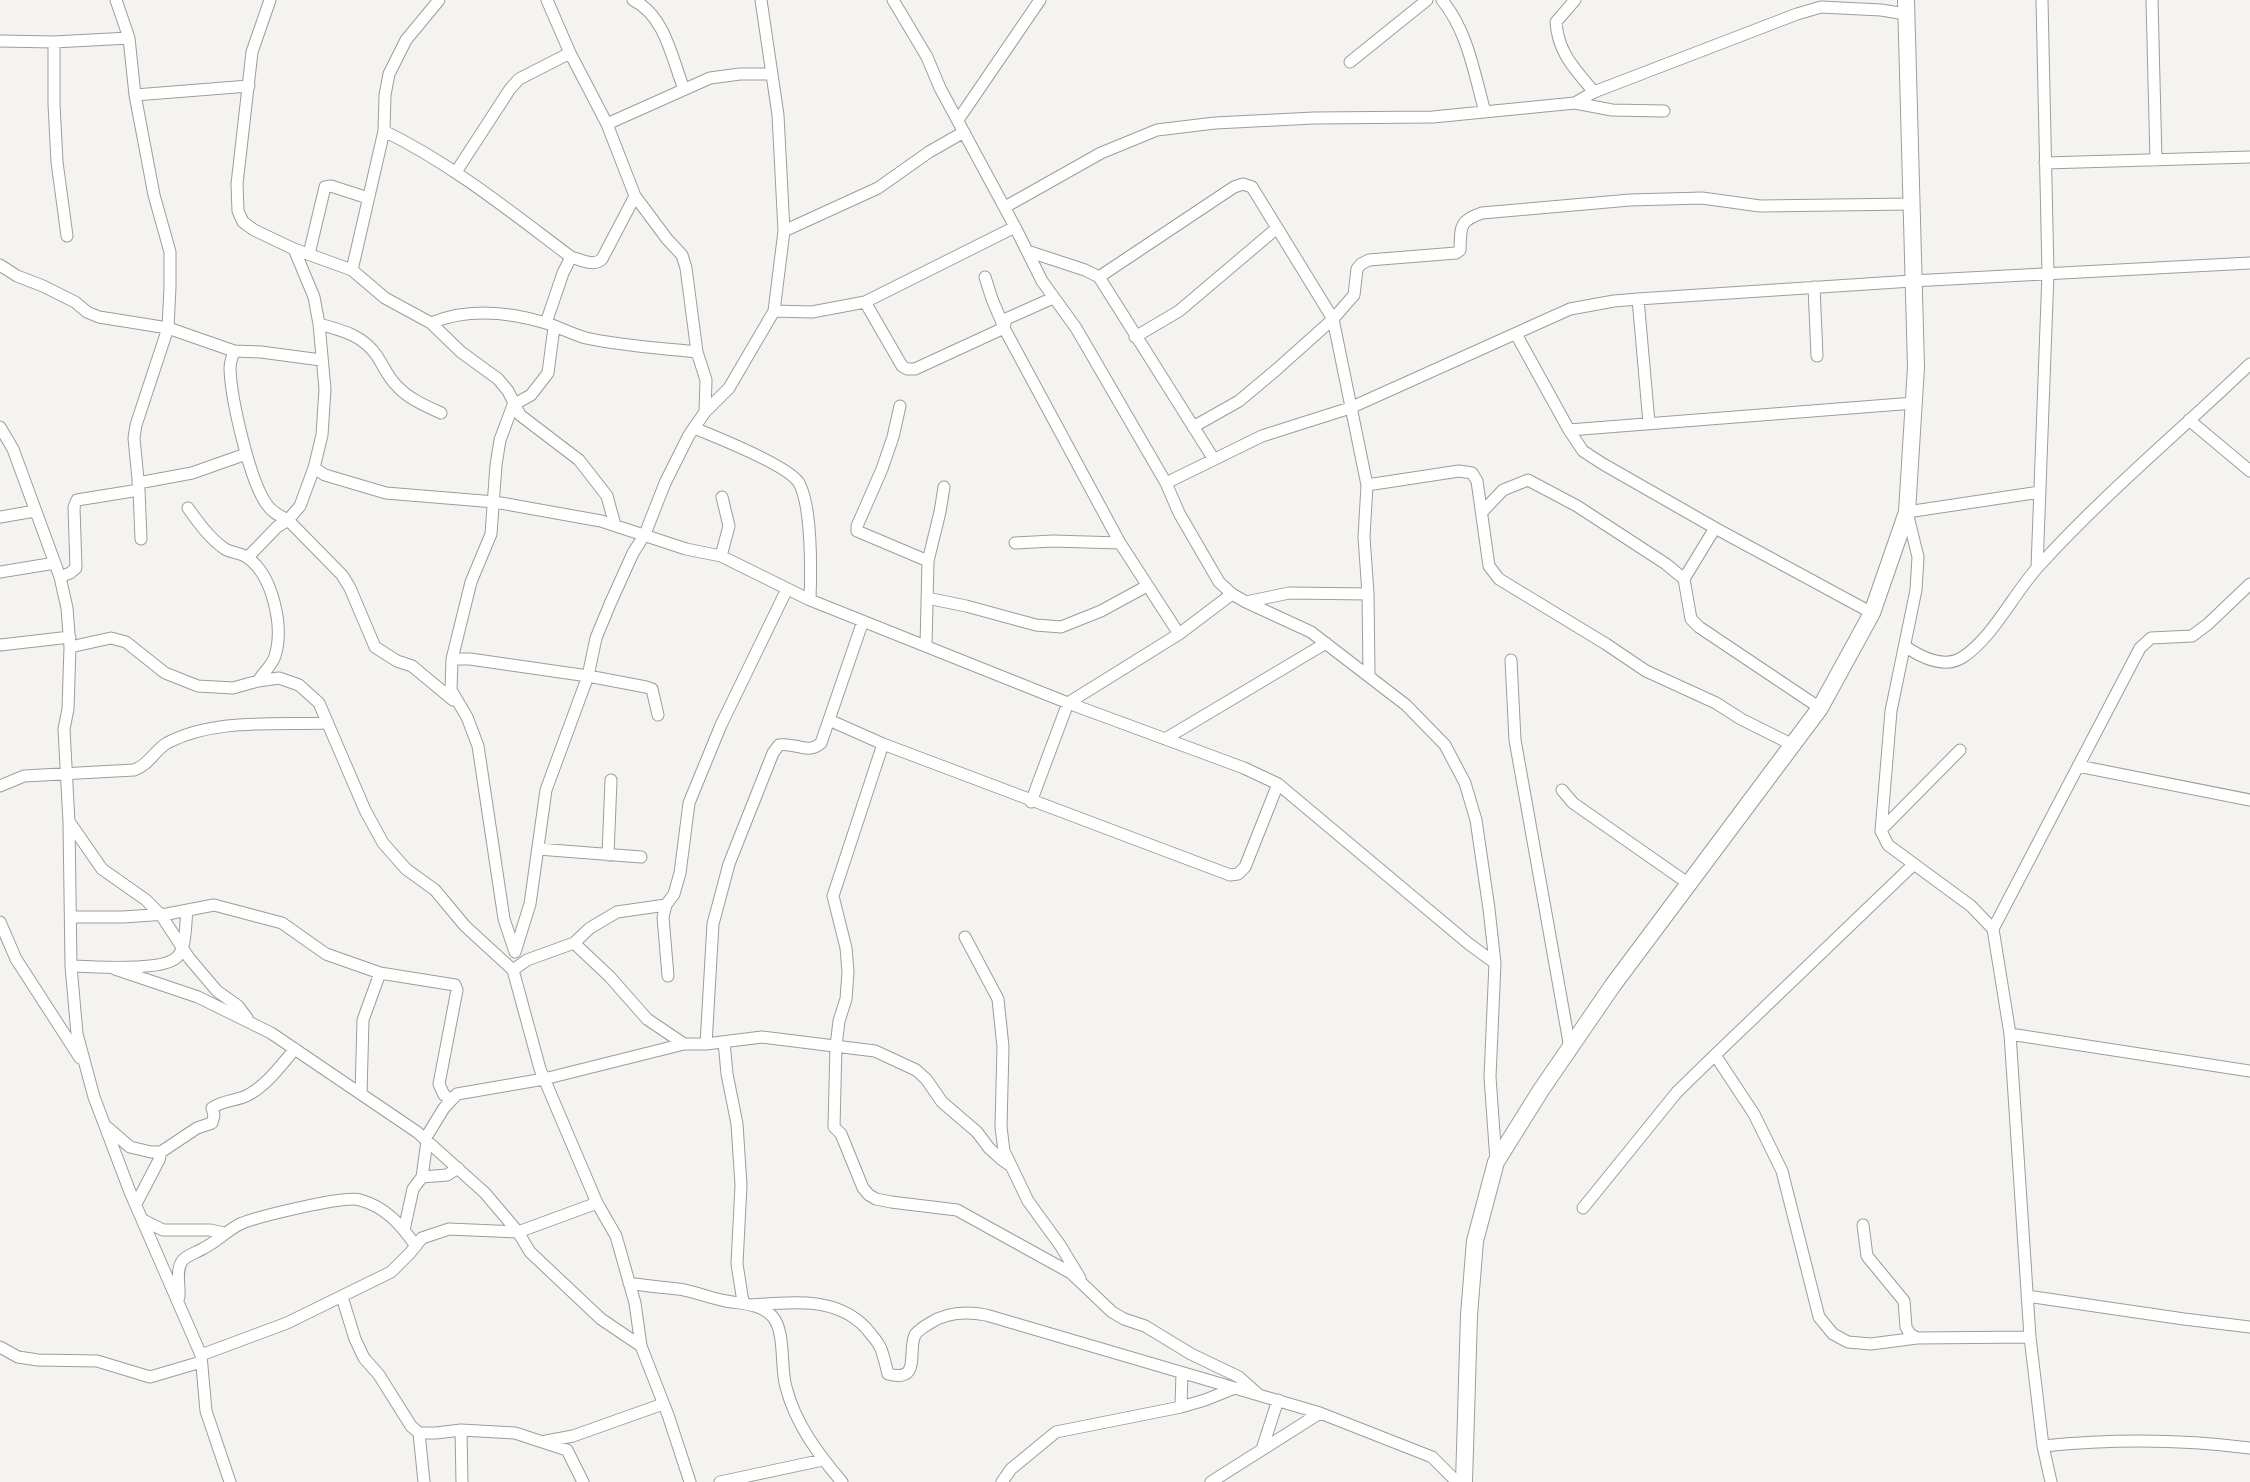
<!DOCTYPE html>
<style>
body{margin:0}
canvas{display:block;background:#f4f3f0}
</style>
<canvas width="2250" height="1482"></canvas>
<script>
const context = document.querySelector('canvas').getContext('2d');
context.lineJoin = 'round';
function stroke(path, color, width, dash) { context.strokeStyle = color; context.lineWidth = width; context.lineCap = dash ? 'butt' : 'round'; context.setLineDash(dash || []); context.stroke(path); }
const street = new Path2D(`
 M270,0l-18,52 -15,132 1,27 5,11 11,8 40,19 58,21 33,28 46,25 30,29 37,27 10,12 12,24 59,45 28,36 8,29
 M547,0l23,53 37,71 28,72 32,43 15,16 4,13 11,84 9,28 -1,32
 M633,0c32,15 39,59 51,89
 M893,0l34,57 13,31 75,139 27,54 34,47 90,155 13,30 40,69 13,12 14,8 65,30 95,73 39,40 20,38 11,37 13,89 6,54 -5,114 6,84
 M1442,0c26,32 32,73 43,112
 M1575,0l-19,22c2,31 19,47 38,70
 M2152,0l4,160
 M0,41l54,1 75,-4 -13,-38
 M54,42v62l3,58 10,74
 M1350,62l77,-62
 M135,95l114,-9
 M1575,103l37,7 52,1
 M958,120l82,-120
 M607,124l103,-46 30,-4h31
 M384,131c68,33 127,81 187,126 11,3 23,10 31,2l33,-63
 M2045,163l205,-6
 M456,172l54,-83 9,-10 51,-26
 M1005,207l96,-54 56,-23 58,-7 99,-5 119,-1 142,-14 19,-11 203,-78 24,-7 60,3 25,4
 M784,231l94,-43 51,-36 35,-20
 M1027,251l58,19 14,7 114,181
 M309,254l16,-67 6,-1 37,12
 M0,265l17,11 26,10 32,16 12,10 12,5 69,11 66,23 27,1 60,8
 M352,270l32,-139 1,-36 4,-21 17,-34 33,-40
 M985,277l7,22 11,26
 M1099,277l135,-90 9,-3 9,3 81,132 34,166 -3,52 4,57 1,80
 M1814,287l3,69
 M1638,299l11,124
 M865,302l37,64 5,3h8l89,-41 2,-9 47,-21
 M774,311l38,1 53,-10 150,-75
 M431,323c36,-15 78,-11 115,0 13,4 26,11 40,15 36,8 74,10 111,14
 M546,323l17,-50 8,-16
 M319,324c22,6 44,11 58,32 7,11 12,23 21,31 11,12 28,19 43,26
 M1004,328l116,215 59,91
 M1516,334l53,96 14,21 20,13 112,64 157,85
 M1135,337l44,-26 98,-83
 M234,351c-2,6 -4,11 -4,18 1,29 20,115 38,137 5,7 12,10 20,14l54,55 8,13 25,59 22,14 15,5 41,34
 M900,406l-7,31 -11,32 -25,57v5l71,30
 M2189,420l61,51
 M0,427l13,22 47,128 7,31 3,39 -2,62 -4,20 5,93 2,144 6,68 17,63 36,95 71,163 5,56 24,71
 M1193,427l46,-26 37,-31 57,-51 21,-24 3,-26 4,-5 8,-4 87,-7 4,-3c1,-22 -2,-29 22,-37l148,-13 72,-2 58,8 150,-2
 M694,428c20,8 95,38 105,55 13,24 12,89 11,117
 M1569,430l345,-27
 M314,468l11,7 61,18 109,9 106,19 85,28 35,7 89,44 258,103 176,65 34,16 191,160 26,19
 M138,483l54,-10 54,-19
 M1166,483l96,-47 88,-28 220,-99 44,-8 24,-2 274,-18 338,-18
 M1367,485l92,-14 13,2 5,8 12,85 10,13 107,65 40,27 70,32 25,16 52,26
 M139,490l2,49
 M2040,492l-133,20 11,45 -2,33 -25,121 -10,120 7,14 83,61 22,23 17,105 20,303 13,109 8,36
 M188,508c10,14 22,31 37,41 7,4 17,4 23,9 25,18 36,69 27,98 -2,8 -12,17 -17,25
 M1482,512l21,-22 25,-10 49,26 89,58 18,15 7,40 8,8 121,81
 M0,517l35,-6
 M1015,543l38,-2 67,2
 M721,556l8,-30 -7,-29
 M248,557l29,-30 11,-7 12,-14 14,-38 8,-33 3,-46 -6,-65 -5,-27 -20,-48
 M2037,568l11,-295 -6,-273
 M0,572l55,-9
 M60,577l10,-4 6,-5 -2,-61 3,-7 62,-10 -5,-52 2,-13 32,-97 2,-41v-35l-16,-57 -19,-100 -6,-57
 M1684,579l31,-51
 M927,598l39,8 70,19 25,2 40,-16 46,-25
 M1246,602l43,-9 79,1
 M0,645l70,-8
 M926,646l2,-85 12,-49 4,-25
 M70,647l41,-9 15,4 39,31 33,13 35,2 25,-7 21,-3 20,7 20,18 46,107 18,33 23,26 29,21 30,36 48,44 27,99 57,134 19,33 19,67 6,43 27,69 22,67
 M1906,647c15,10 39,22 57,10 30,-20 50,-62 74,-89 66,-73 142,-136 213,-204
 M452,659h18l118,17 58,11 6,2 6,26
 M1511,660l4,80 55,308
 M829,720l54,24 347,131 8,-1 7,-7 33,-83
 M1165,739l161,-96
 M883,744l-50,152 13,52 2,24 -2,27 -7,22 -3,25 -2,81 7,7 22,54 6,7 7,4 15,3 66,8 114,63 41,39 12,7 21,7 46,28 48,23 20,18
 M2078,766l172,34
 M0,786l24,-10 110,-6c15,-5 20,-19 33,-27 47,-25 109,-18 161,-20
 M1562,790l11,13 116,81
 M1031,802l37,-99 111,-69 53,-40
 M70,823l32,46 44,31 15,15 28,43 28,33 21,15 9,12
 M1881,830l79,-80
 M538,849l103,8
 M608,855l3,-75
 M1914,864l-199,191 39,59 28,57 37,146 14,17 15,8 23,2 46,-6 113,-1
 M72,917h51l44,-3 47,-9 68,18 44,31 54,19 75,12 2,5 -18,94 5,11 7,4
 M0,922l16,37 64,99
 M1993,929l147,-281 11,-10 41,-2 16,-12 42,-40
 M965,937l33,62 5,48 -2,80 3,24 24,50 32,44 20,33
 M574,943l36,34 37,42 37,25
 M514,949l-10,-30 -26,-173 -11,-29 -16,-27 1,-31 19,-77 20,-48 5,-69 4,-25 13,-35 18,-10 17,-22 6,-46
 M515,952l15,-48 16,-114 42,-114 8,-38 14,-34 23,-51 12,-19 20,-51 24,-48 16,-23 24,-24 45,-77 10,-80 -6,-116 -17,-115
 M71,966c20,1 91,5 105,-8 11,-9 9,-34 11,-47
 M115,969l83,28 73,36 146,99 68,61 33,39 12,20 71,67 40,27
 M513,970l14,-10 47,-17 16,-15 27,-16 49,-7
 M668,976l-5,-59 3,-12 8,-11 6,-21 9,-70 32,-78 66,-136
 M2010,1034l240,37
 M724,1042l3,32 10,50 4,61 -4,79 6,38
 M706,1044l7,-120 16,-60 44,-111 6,-8c16,-3 29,10 42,-2l42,-122
 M361,1094l2,-74 17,-47
 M108,1128l22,19 21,5h10l36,-24 15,-5 2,-8 -2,-7c11,-8 25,-7 36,-13 19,-10 33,-30 47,-46
 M425,1139l19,-31 13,-14 87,-15 140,-35h22l56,-7 113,14 41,19 10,9 16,23 35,30 12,16 12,11 7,5
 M422,1177l25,-2 11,-7
 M136,1204l23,-44 2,-8
 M1583,1208l94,-116 38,-37
 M143,1220l20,10h47l14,3
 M1863,1225l4,31 37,45 2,26 4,7 7,4
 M404,1230l9,-41 9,-12 5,-36
 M629,1283c16,3 33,4 49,6 16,2 32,9 48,12 15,3 34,2 46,15 14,15 8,51 14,71 9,36 32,67 56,95
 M2027,1296l157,23 66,8
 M179,1297c1,-11 -4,-28 4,-37 4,-5 15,-8 21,-12 14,-7 21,-16 36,-24 16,-7 105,-29 120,-24 26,7 41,25 56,46
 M342,1297l13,42 9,19 15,17 32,51 8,7h17l25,-3 54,3 52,17 16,32
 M751,1305c40,-3 85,-9 115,23 5,7 12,13 15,21 3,8 5,17 7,25 34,9 19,-23 27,-39 3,-5 9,-8 15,-12 17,-11 36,-12 56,-8l334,98 112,44 25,25
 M0,1347l18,10 20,3 59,1 53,16 51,-15
 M201,1355l86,-32 104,-51 19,-19 12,-15 27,-9 69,3 79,-29
 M1181,1407l1,-34
 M461,1430l1,52
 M419,1433l5,49
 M546,1441l27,-5 90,-32
 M2043,1446c69,-7 138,-7 207,2
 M1262,1449l16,-49
 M720,1482l103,-22
 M1002,1482l9,-13 45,-37 125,-25 24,-7 30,-12
 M1211,1482l109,-69`);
const secondary = new Path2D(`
 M1464,1482l5,-167 6,-74 21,-79 45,-72 72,-105 207,-277 52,-95 35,-101 9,-145 -10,-367`);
stroke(street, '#9d9d99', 13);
stroke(secondary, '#9d9d99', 18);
stroke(street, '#fff', 11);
stroke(secondary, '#fff', 16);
</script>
